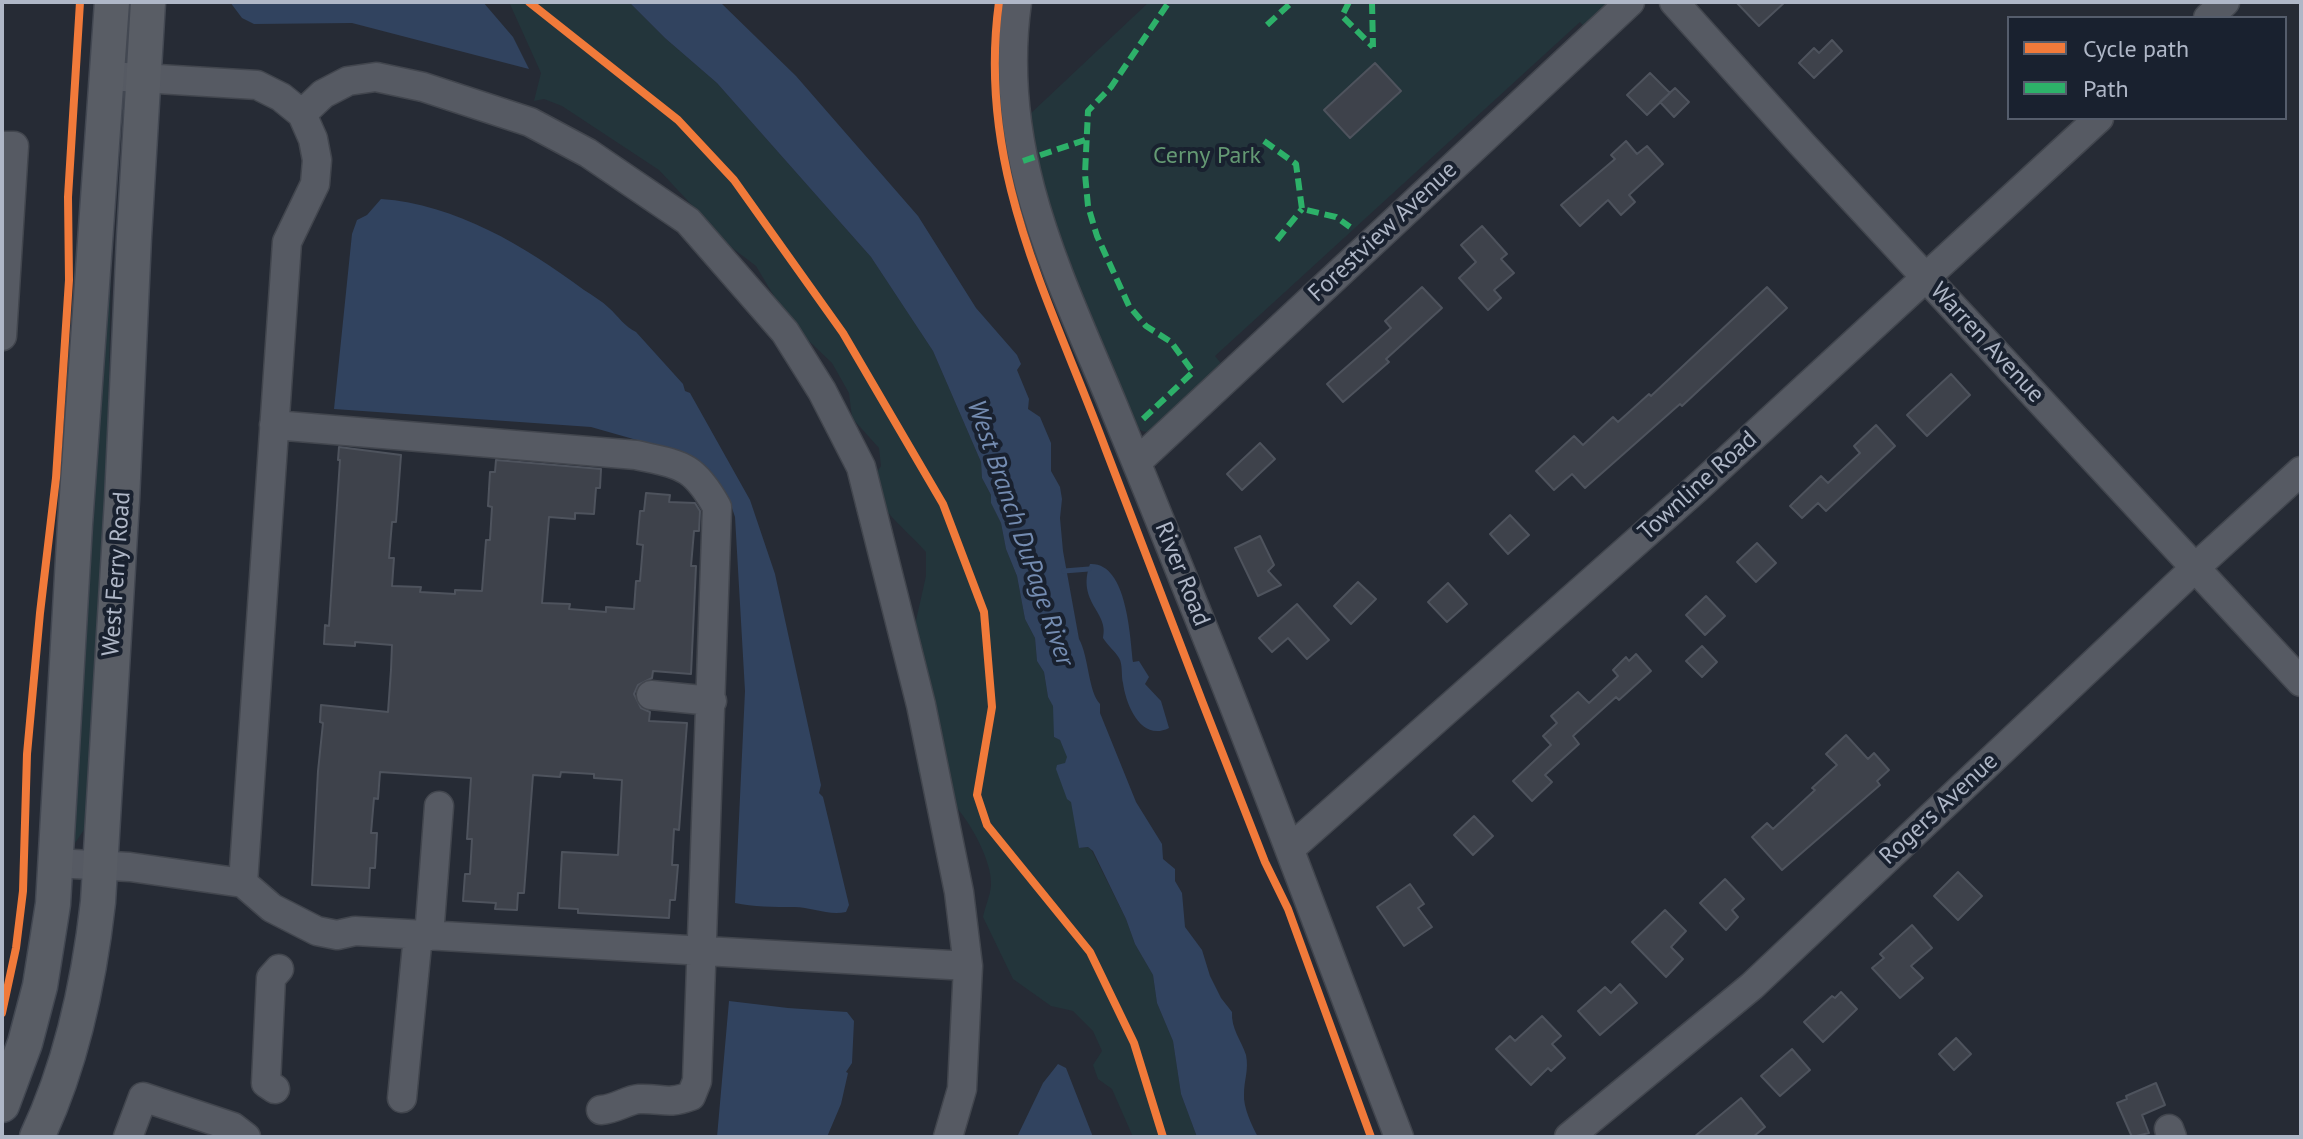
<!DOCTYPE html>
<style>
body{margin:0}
#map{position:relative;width:2303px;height:1139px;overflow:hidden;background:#262b35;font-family:"PT Sans",sans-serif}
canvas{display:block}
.frame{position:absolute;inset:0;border:4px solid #afb7c7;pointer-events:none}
.legend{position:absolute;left:2007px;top:16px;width:280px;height:104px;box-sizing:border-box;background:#19212f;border:2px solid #555d6c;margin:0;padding:10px 14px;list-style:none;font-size:24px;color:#afb7c7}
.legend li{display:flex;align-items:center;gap:16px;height:40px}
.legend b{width:40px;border:2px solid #555d6c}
</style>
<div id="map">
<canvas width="2303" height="1139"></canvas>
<div class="frame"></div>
<ul class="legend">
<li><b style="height:10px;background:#f17a3a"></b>Cycle path</li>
<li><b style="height:10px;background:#2db169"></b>Path</li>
</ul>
</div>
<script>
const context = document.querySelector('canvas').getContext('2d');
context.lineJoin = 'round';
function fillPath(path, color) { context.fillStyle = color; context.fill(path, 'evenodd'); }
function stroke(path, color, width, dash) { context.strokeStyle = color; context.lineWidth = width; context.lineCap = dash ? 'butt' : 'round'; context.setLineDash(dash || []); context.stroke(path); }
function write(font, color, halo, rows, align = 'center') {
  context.font = font + ' "PT Sans",sans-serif'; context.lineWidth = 8; context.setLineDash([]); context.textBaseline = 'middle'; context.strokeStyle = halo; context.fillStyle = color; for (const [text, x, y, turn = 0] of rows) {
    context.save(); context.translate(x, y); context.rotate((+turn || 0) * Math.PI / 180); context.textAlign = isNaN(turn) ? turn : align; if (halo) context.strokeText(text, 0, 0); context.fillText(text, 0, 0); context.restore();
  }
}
fillPath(new Path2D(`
 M509,2h120l36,36 52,45 154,174 62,94 48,111 1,16 9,17v8l10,20 5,26 11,27 8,43 10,19 2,23 7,11 4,25 6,9v31l6,3 8,17 -3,6 15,85 8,-1 4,4 34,68 9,25 18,31 4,28 16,38 8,53 16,43h-64l-21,-48 -14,-10 -5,-14 9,-14 -9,-20 -20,-20 -22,-5 -38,-27 -30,-62c2,-10 7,-21 8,-31 2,-26 -25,-73 -45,-89 -16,-11 -16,-6 -28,-25l-8,-125 16,-71v-24c-20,-23 -47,-41 -55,-71l10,-15 -2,-18 -27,-30 -3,-25 -17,-30 -42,-40 -34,-57 -25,-19 -72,-77 -97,-64 -18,-7 -10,2 7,-28z
 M1149,2h470l-31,29 -8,-9 -365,334 9,11 -69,62c-10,5 -14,3 -21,-5l-82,-191 -23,-118z
 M111,254l-5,308 -16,259 -17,25 3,-154z`), '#23353b');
fillPath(new Path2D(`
 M230,2h253l30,35 16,32 -177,-46 -98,1 -12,-6z
 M629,2h91l76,74 122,140 58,92 41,47 4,9 -4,6 12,29 -1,10 12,8 11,26v28l9,16 2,12 -2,19 3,33 16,88c10,18 9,52 21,65v9l36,89 26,42 1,15 12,10v12l7,12 3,34 17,23 8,26 11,22 11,14c-1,17 9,28 14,43 3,15 -2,25 -2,39 -1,13 8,32 14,43h-61l-16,-43 -8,-53 -16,-38 -4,-28 -18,-31 -9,-25 -33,-68 -5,-4 -9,1 -8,-46 -4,-3 -11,-30 1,-4 8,-2 2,-6 -7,-17 -6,-3 -1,-31 -5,-9 -4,-25 -7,-11 -2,-23 -10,-19 -8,-43 -11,-27 -5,-26 -10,-20v-8l-9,-17 -1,-16 -48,-111 -62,-94 -154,-174 -52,-45z
 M381,199c74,5 144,47 203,91 9,6 18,11 25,18 9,8 16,19 27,24l47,52 2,7 5,2 60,107 25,74 46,211 -2,8 4,4 26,108 -3,7c-18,4 -34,-5 -52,-5 -20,0 -41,0 -59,-4l10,-212 -10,-174 -7,-21 -23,-30 -26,-14 -88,-25 -257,-18 18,-175 5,-14 10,-5z
 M1090,564c37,-2 40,72 43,98l6,-1 10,16 -4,7 16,17 8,27c-28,14 -43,-23 -46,-45 -2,-7 0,-19 -4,-25 -4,-7 -11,-12 -16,-20 7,-26 -27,-35 -13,-74z
 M729,1001l59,7 59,4 7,9 -2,42 -6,9 2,1 -7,31 -14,33h-110z
 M1058,1064l8,4 27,69h-76l26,-54z`), '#31435f');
stroke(new Path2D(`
 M1064,571l25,-2`), '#31435f', 5);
const building = new Path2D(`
 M1736,2h49l-26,24z
 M1832,40l10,11 -28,27 -15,-15 15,-15 5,5z
 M1375,63l26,28 -51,47 -26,-28z
 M1650,73l20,20 -23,22 -20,-20z
 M1675,88l14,14 -15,15 -14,-15z
 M1626,141l11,13 10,-8 16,18 -34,31 6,7 -14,13 -13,-15 -28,26 -19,-21 54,-46 -4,-4z
 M1482,226l25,28 -6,5 13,14 -20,17 7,8 -13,12 -29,-32 17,-16 -15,-17z
 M1422,287l20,21 -56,51 3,3 -46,40 -16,-18 64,-56 -6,-7z
 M1767,287l20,21 -105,98 -2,-2 -95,84 -13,-14 -18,16 -18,-19 38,-35 9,9 30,-28 5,5 31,-28 2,2z
 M1951,374l19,21 -43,41 -20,-21z
 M1876,425l19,21 -69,65 -8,-8 -16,15 -12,-12 31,-30 7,7 32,-30 -6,-7z
 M1260,443l15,16 -33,31 -15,-16z
 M339,447l62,8 -5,67h-4l-3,36h5l-2,28 29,1 -1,5 35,2v-4l27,1 4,-51h4l2,-33 -4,-1 2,-34h5l1,-12 105,9 -1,19h-4l-2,26 -19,-1v6l-26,-2 -7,86 28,1 -1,5 37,3v-5l28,2 2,-28h4l3,-36 -6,-1 3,-33h4l2,-18 24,2 -1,7 26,1 5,8 -1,20h-5l-3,35h5l-5,108 -38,-3 -1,7 -14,7 -4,9 7,14 9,4 -1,9 38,2 -8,107 -5,-1 -2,36h6l-3,35h-5l-1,18 -91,-5v-4l-19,-1 3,-56 56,3 4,-75 -28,-2v-4l-33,-2 -1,5 -27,-2 -9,118h-6l-1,17 -22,-1 1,-6 -33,-2 2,-27h5l2,-35h-5l4,-61 -91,-6 -2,27 -4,-1 -3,35h6l-2,35h-5l-1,20 -57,-3 6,-114 5,-48 -3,-1 1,-17 67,7 3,-42 1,-25 -37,-3v4l-31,-2 1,-19 4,1 11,-166h-2z
 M1510,515l19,20 -21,19 -18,-20z
 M1260,536l14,29 -6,6 13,14 -23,11 -23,-48z
 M1757,543l19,20 -20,19 -19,-20z
 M1358,582l18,17 -25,25 -17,-18z
 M1448,583l19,21 -20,18 -19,-20z
 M1706,596l19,20 -20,19 -19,-20z
 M1297,604l32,36 -22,19 -19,-21 -16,14 -13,-14z
 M1702,646l15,16 -15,15 -16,-16z
 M1636,654l15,17 -32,29 -3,-3 -43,39 6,8 -34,31 7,7 -20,19 -19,-20 38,-36 -8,-9 14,-13 -6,-7 27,-24 11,11 29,-27 -5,-6 13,-13 3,4z
 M1846,735l22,24 6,-6 15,17 -12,11 3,4 -98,85 -30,-33 15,-14 6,6 42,-39 -3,-2 25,-23 -11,-11z
 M1474,816l19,20 -20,19 -19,-20z
 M1958,872l24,24 -24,24 -24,-24z
 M1725,879l19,20 -12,11 6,7 -12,13 -26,-27z
 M1410,884l14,20 -6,4 14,19 -28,19 -27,-39z
 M1665,910l21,21 -15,16 12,12 -17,18 -34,-35z
 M1912,925l20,23 -21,18 12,12 -23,20 -28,-30 12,-10 -4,-4z
 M1620,984l17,19 -37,32 -22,-24 27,-24 6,6z
 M1841,992l16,17 -34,33 -19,-20 28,-26 3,2z
 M1542,1016l19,20 -9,8 13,14 -14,13 -3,-3 -17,17 -35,-36 14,-13 5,5z
 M1956,1038l15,16 -17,16 -15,-16z
 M1792,1049l18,21 -30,26 -19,-20z
 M2156,1083l9,22 -23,10 7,18 -17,4 -15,-34 10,-4 -1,-3z
 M1741,1098l24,29 -12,10h-59z`);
fillPath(building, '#3e424b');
stroke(building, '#4e535d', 2);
const minor = new Path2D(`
 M1017,2c-21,149 40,269 95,401 34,82 67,165 100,247 65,162 124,325 187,487
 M1674,2l127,141 500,539
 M2208,18l17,-16
 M2,146h12l-12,190
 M274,425l362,30c45,10 57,9 81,52l-20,574 -6,15c-25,9 -28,2 -52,3 -12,1 -23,10 -38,11
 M1137,462l493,-460
 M651,695l61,6
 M1291,848l405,-359 403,-371
 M54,863l76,4 113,16 44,-641 28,-58 2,-24 -4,-21 -11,-25 -21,-17 -24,-12 -149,-9
 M243,883l29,25 45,23 20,4 18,-4 613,35 -9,-74 -38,-187 -60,-238 -39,-76 -37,-59 -97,-111 -100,-68 -58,-31 -107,-35 -47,-10 -28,4 -25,13 -21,20
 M429,936l10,-130
 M275,1089l-9,-6 5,-105 8,-9
 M402,1098l16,-163
 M2169,1129l3,8
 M128,1137l15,-40 90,30 13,10
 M948,1137l14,-48 6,-123
 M1569,1137l183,-151 444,-419 105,-96`);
const major = new Path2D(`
 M2,1105l23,-62 15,-57 13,-82 22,-380 37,-522
 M37,1137c35,-74 52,-155 61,-235l24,-402 12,-263 14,-235`);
stroke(minor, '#42464e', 31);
stroke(major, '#434852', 37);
stroke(minor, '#565a63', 28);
stroke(major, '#595d65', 34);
stroke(new Path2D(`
 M1349,2l-7,14 31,31
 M1372,2l1,45
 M1267,25l25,-23
 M1264,141l32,23 6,45 34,8 14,10
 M1023,161l62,-21
 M1277,240l25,-31
 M1143,419l50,-47 -22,-30 -25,-16 -17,-20 -32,-70 -9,-30 -3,-32 3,-63 23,-24 58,-85`), '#2db169', 6, [12, 6]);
stroke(new Path2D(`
 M529,2l149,118 56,60 109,153 100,171 41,108 8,95 -15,88 10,30 103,127 44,91 29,94
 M999,2c-23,167 51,297 107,448 52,138 105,275 159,412l23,47 83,228
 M2,1013l14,-65 7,-57 4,-137 13,-141 16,-135 13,-198 -1,-83 12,-195`), '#f17a3a', 8);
write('24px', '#649973', '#19212f', [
 ["Cerny Park",1207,156]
]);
write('24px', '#afb7c7', '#19212f', [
 ["Forestview Avenue",1383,232,-43],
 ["Warren Avenue",1987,343,47],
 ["Townline Road",1698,486,-42],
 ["West Ferry Road",117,574,-86],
 ["River Road",1182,574,68],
 ["Rogers Avenue",1939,809,-43]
]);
write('italic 26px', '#748cb1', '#19212f', [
 ["West Branch DuPage River",1020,533,71]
]);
</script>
